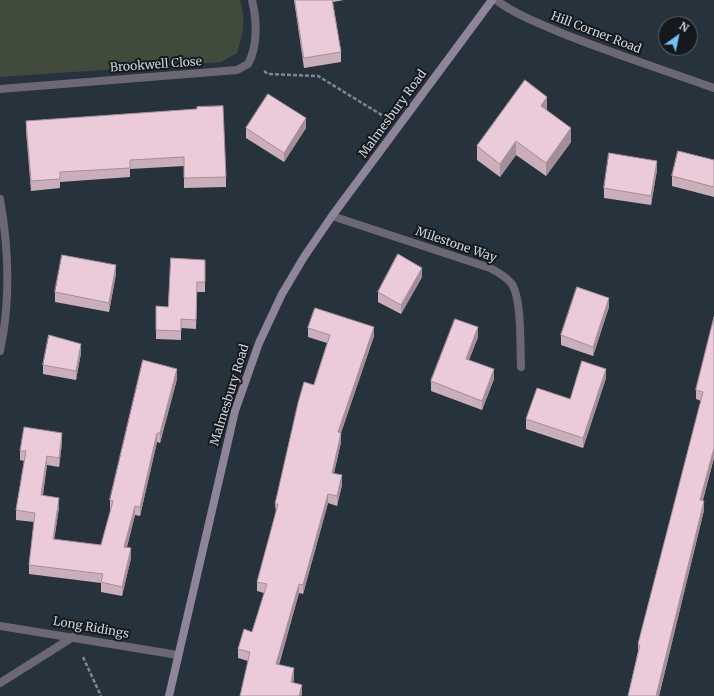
<!DOCTYPE html>
<style>
body{margin:0}
#map{position:relative;width:714px;height:696px;overflow:hidden;background:#26323c;font-family:Merriweather,serif}
canvas{display:block}
.north{position:absolute;left:658px;top:16px;width:40px;height:40px;box-sizing:border-box;background:#14191e;border:1px solid #5e6369;border-radius:50%;rotate:33deg;font-size:11px;font-weight:700;line-height:16px;text-align:center;color:#ccd3da}
.north::after{content:'';display:block;margin:auto;width:14px;height:18px;background:#6fc2f4;clip-path:polygon(50% 0,100% 100%,50% 72%,0 100%)}
</style>
<div id="map">
<canvas width="714" height="696"></canvas>
<div class="north">N</div>
</div>
<script>
const context = document.querySelector('canvas').getContext('2d');
context.lineJoin = 'round';
function fillPath(path, color) { context.fillStyle = color; context.fill(path, 'evenodd'); }
function stroke(path, color, width, dash) { context.strokeStyle = color; context.lineWidth = width; context.lineCap = dash ? 'butt' : 'round'; context.setLineDash(dash || []); context.stroke(path); }
function write(font, color, halo, rows, align = 'center') {
  context.font = font + ' Merriweather,serif'; context.lineWidth = 4; context.setLineDash([]); context.textBaseline = 'middle'; context.strokeStyle = halo; context.fillStyle = color; for (const [text, x, y, turn = 0] of rows) {
    context.save(); context.translate(x, y); context.rotate((+turn || 0) * Math.PI / 180); context.textAlign = isNaN(turn) ? turn : align; if (halo) context.strokeText(text, 0, 0); context.fillText(text, 0, 0); context.restore();
  }
}
fillPath(new Path2D(`
 M0,0h240c6,20 3,34 -3,53l-16,9 -221,15z`), '#404b3b');
stroke(new Path2D(`
 M264,71l4,3 50,2 67,41
 M83,657l18,39`), '#7e8790', 2.5, [4, 2]);
stroke(new Path2D(`
 M0,683l73,-46`), '#6c6873', 8);
stroke(new Path2D(`
 M496,0c20,15 45,24 68,34 50,20 100,36 150,54
 M0,89l237,-19 11,-6c10,-18 9,-44 4,-64
 M0,199c9,51 11,101 0,152
 M332,216l158,52c8,4 16,9 22,16 10,17 8,62 9,83
 M0,626l178,29`), '#6c6873', 8);
stroke(new Path2D(`
 M169,696l66,-285 24,-68 23,-49 22,-37 28,-41 160,-216`), '#8e8698', 8);
fillPath(new Path2D(`
 M294,0h50l-11,2 8,50v10l-37,6z
 M197,109l29,68v10l-42,1v-22l-54,3v8l-70,5v6l-29,3 -5,-60v-10z
 M547,110v1l24,31 -25,34 -30,-21 -16,22 -23,-17v-14z
 M246,128h60l-22,34 -38,-24z
 M714,160v37l-42,-11v-10z
 M657,170l-6,35 -47,-7v-10z
 M205,270v22h-8l-1,37 -15,-1v12l-25,-1v-9z
 M116,274l-7,38 -54,-10v-10z
 M422,277l-21,37 -23,-12v-10z
 M609,307l-16,49 -32,-11v-10z
 M714,317v141l-11,42 1,10 -45,186h-31l10,-45v-7l63,-243 -5,-2v-9z
 M308,328l66,8 -33,97v9l-7,31 8,12 -5,21 -9,-3 -25,91 -4,-1 -20,72 15,13 -1,5 9,12 -54,-34 -10,-3v-9l14,-17 12,-39 -7,-2v-9l19,-69 -1,-9 52,-161 -19,-6z
 M478,337l-9,23 25,19 -12,31 -51,-19v-10z
 M81,353l-5,27 -33,-6v-9z
 M606,378l-23,70 -57,-19v-10l44,-20z
 M177,379l-17,64 -3,-1 -17,74 -5,-1 -8,32 4,11 -9,38 -21,-4v-9l-72,-9v-9l5,-43 -18,-2v-10l8,-49 -4,-1v-9l42,-8 -3,24 -12,-2 -4,30 16,12 -5,33 47,5 10,-35h-1v-10z`), '#caafbb');
fillPath(new Path2D(`
 M547,97v13l-6,10v-14z
 M306,118v10l-22,34v-9z
 M571,128v14l-25,34v-13z
 M516,141v14l-16,22v-13z
 M657,161v9l-6,35v-9z
 M116,265v9l-7,38v-9z
 M422,268v9l-21,37v-9z
 M609,298v9l-16,49v-9z
 M374,327v9l-36,105v-9z
 M478,327v10l-12,31v-9z
 M81,344v9l-5,27v-9z
 M177,369v10l-17,64v-10z
 M494,369v10l-12,31v-9z
 M606,369v9l-23,70v-10z
 M62,433v10l-3,24v-9z
 M157,433v9l-17,74v-9z
 M341,433v9l-9,40v-9z
 M714,448v10l-14,51v-9z
 M47,456v9l-6,39v-9z
 M342,475v10l-5,21v-10z
 M328,494v9l-25,91v-9z
 M59,498v9l-6,42v-10z
 M704,501v9l-45,186h-3z
 M135,506v9l-11,41v-9z
 M131,548v10l-9,38v-9z
 M299,584v9l-23,80v-9z
 M294,668v10l-3,14v-10z
 M302,685v10l-1,1h-2z`), '#a48e98');
const building = new Path2D(`
 M295,0h37l9,52 -37,6z
 M525,80l22,17 -6,9 30,22 -25,35 -30,-22 -16,23 -23,-18z
 M268,94l38,24 -22,35 -38,-25z
 M223,106l3,71 -42,1v-21l-54,3v8l-70,4v7l-29,2 -5,-60 171,-12v-2z
 M678,151l36,9v27l-42,-11z
 M609,153l48,8 -6,35 -47,-8z
 M398,254l24,14 -21,37 -23,-13z
 M62,255l54,10 -7,38 -54,-11z
 M171,258l34,2v22h-8l-1,38 -15,-1v12l-25,-1v-24l12,1z
 M577,287l32,11 -16,49 -32,-12z
 M315,308l59,19 -36,105 3,1 -9,40 10,2 -5,21 -9,-2 -25,91 -4,-1 -23,80 18,4 -3,14 11,3 -3,11h-59l10,-44 -12,-3 6,-20 8,3 15,-48 -10,-2 21,-78h-3l23,-101 6,-21 10,3 16,-50 -22,-7z
 M714,317v131l-14,52 4,1 -48,195h-28l12,-51 -2,-1 65,-252 -7,-2z
 M455,319l23,8 -12,32 28,10 -12,32 -51,-20z
 M49,335l32,9 -5,27 -33,-6z
 M143,360l34,9 -17,64h-3l-17,74 -5,-1 -11,41 7,1 -9,39 -21,-5 2,-8 -74,-9 6,-52 -19,-3 10,-59h-6l4,-24 38,6 -3,25 -12,-2 -6,39 18,3 -6,41 48,6 12,-44 -3,-1z
 M582,361l24,8 -23,69 -57,-19 11,-31 33,11z`);
fillPath(building, '#ebcbd9');
stroke(building, '#a48e98', 1);
write('12px', '#ccd3da', '#14191e', [
 ["Hill Corner Road",596,33,21],
 ["Brookwell Close",156,65,-4],
 ["Malmesbury Road",393,114,-54],
 ["Milestone Way",456,245,19],
 ["Malmesbury Road",230,395,-73],
 ["Long Ridings",91,628,10]
]);
</script>
